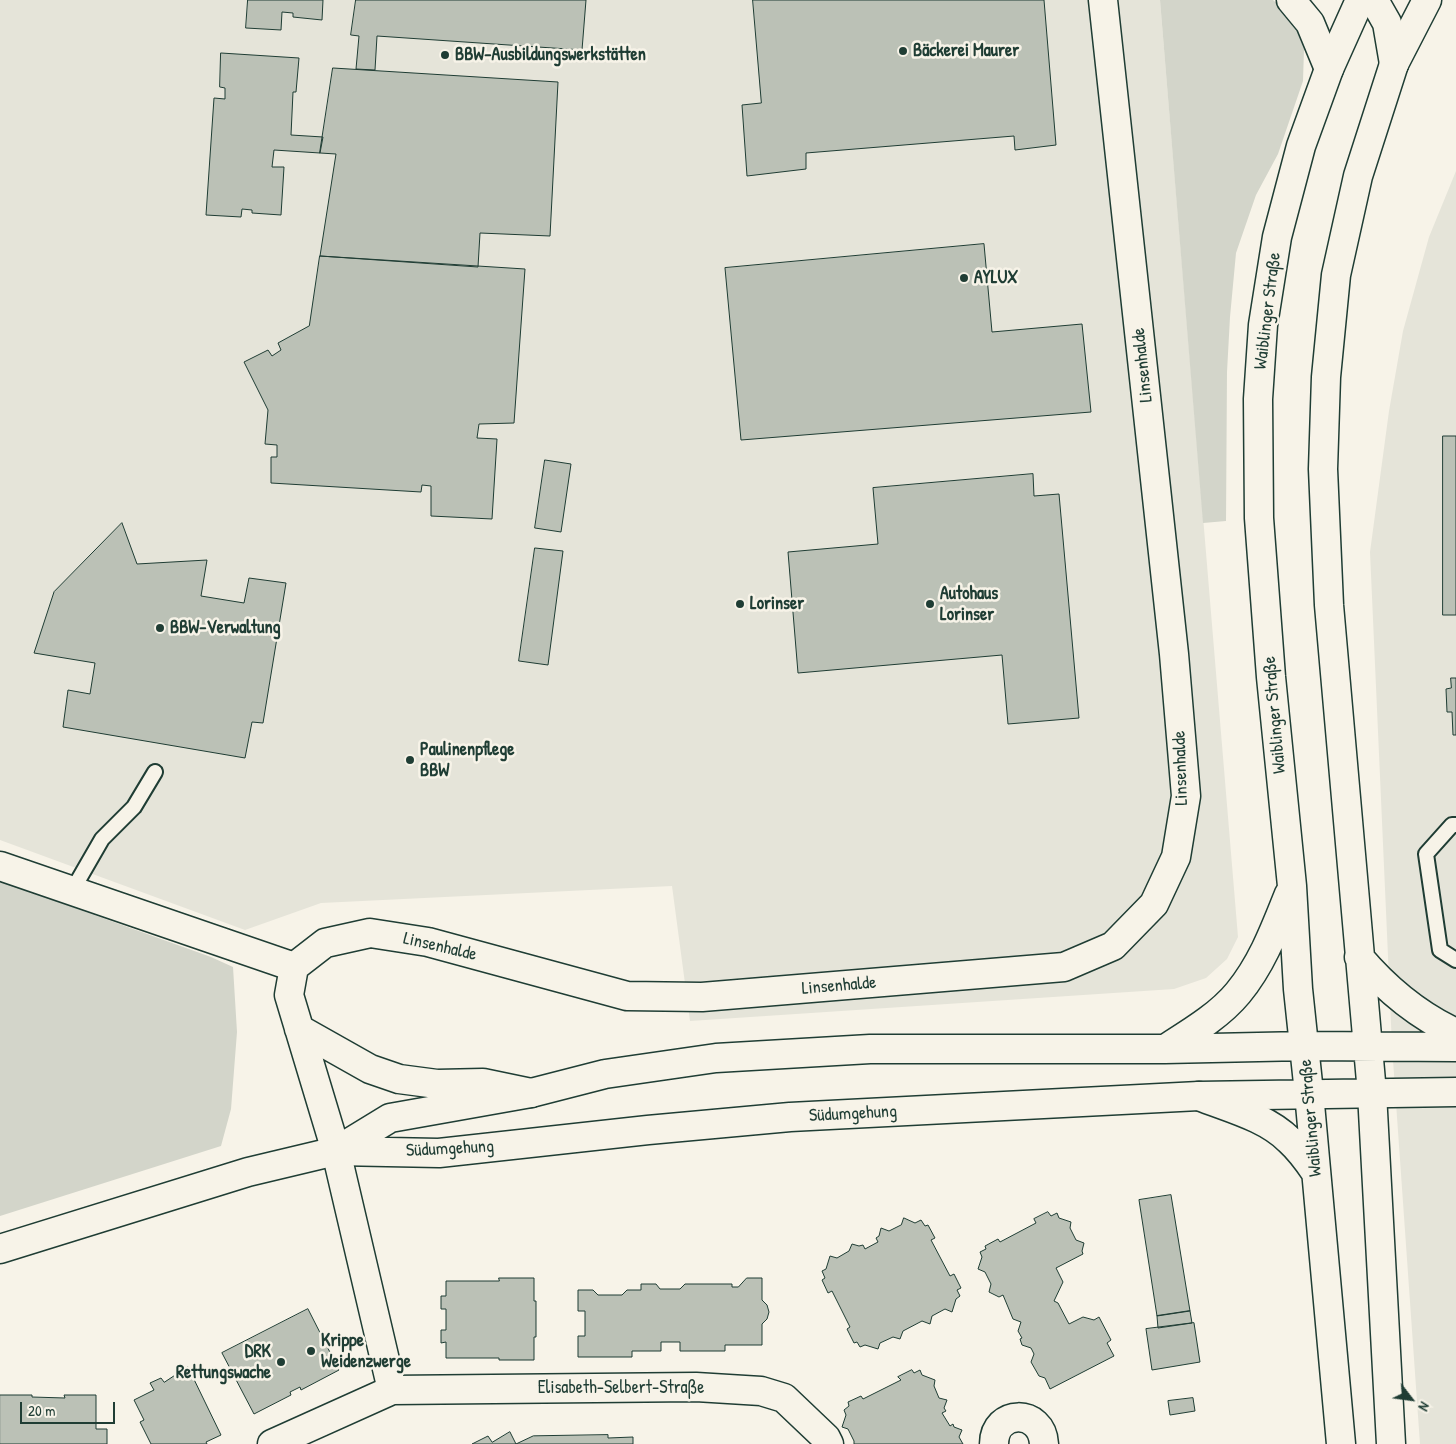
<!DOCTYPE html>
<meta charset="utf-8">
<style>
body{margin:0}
#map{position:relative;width:1456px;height:1444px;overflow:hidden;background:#f7f3e8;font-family:"Patrick Hand",sans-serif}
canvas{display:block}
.north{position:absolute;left:1386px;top:1374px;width:50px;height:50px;-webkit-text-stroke:4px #f7f3e8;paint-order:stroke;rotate:120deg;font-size:14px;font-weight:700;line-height:20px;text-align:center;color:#1f3d34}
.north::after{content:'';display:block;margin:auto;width:18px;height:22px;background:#1f3d34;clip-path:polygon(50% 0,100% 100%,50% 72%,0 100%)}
.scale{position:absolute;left:20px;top:1402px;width:95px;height:22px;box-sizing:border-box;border:2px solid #1f3d34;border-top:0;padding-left:6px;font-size:15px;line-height:18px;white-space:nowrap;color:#1f3d34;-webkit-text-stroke:4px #f7f3e8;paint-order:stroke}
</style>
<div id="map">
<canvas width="1456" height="1444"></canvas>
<div class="north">N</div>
<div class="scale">20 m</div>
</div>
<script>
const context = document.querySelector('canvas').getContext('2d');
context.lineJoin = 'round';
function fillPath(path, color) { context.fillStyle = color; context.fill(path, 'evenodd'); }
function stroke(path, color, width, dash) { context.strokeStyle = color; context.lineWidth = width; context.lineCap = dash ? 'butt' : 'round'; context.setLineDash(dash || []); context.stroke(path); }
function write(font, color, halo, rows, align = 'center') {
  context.font = font + ' "Patrick Hand",sans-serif'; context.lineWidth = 5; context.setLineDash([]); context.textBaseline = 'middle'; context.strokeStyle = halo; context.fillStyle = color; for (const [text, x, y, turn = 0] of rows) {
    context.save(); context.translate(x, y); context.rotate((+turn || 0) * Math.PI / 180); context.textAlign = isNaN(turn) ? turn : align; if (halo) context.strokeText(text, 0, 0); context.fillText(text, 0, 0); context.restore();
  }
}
fillPath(new Path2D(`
 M0,0h1160l78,937 -11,22 -21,19 -32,11 -484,32 -18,-135 -351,17 -76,27 -245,-90z
 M1456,171v1273h-36l-28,-398 -22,-494 19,-141 14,-80 26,-94z`), '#e5e4d9');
fillPath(new Path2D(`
 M1160,0h113l18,16 13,33 -1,32 -25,73 -22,41 -20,58 -6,64 -3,55 -1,149 -23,2z
 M0,881l211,76 22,10 4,65 -6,77 -10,37 -221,70z`), '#d3d5ca');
const building = new Path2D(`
 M248,0h75l-1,20 -29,-3v-4l-11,-1 -1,18 -35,-2z
 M356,0h230l-4,50 -205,-14 -2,34 -19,-1 3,-33 -8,-1z
 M753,0h291l12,145 -41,5 -1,-14 -208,17v16l-59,7 -5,-71 19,-2z
 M221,53l78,5 -3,34h-3l-2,43 32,2 -3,16 -46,-3 -2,17h12l-3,48 -29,-2v-3l-10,-1 -1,8 -35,-2 8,-117 11,1v-11l-5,-1z
 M333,68l225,14 -8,154 -70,-3 -2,34 -158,-11 16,-102 -16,-1z
 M984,244l8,88 90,-8 9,88 -350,28 -16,-172z
 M320,256l205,13 -11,154 -35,1 -2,14 20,1 -5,80 -61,-3v-30l-9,-1 -1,7 -150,-9v-26h6v-12l-12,-1 3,-34 -24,-48 24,-12 4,6 9,-6 -3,-7 31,-17z
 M1443,436h13v179h-13z
 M545,460l26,4 -10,68 -26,-4z
 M1033,474l1,22 25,-2 20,224 -71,6 -6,-69 -204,18 -10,-121 90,-8 -5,-56z
 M122,523l15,41 70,-4 -6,36 43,7 5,-25 37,5 -23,140 -11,-1 -7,36 -182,-31 5,-37 22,4 5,-31 -61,-10 20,-61z
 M535,548l28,3 -15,114 -29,-4z
 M1451,678h5v57h-3l-1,-23h-5l-1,-23 5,-1z
 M1171,1195l19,116 -33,5 -18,-116z
 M1048,1212l3,4 6,-3 2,5 12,4 -1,6 6,12 8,3 -2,8 1,3 -27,14 7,14 -9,19 4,2 11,21 14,-7 11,3 5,-3 12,23 -4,3 7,13 -64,33 -5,-11 -6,-2 -8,-14 3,-8 -3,-6 -9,-3 -2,-6 2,-1 -4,-7 3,-9 -8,-3 -10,-24 -4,2 -10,-5 2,-8 -6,-12 -7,-3 4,-12 -2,-5 6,-3 -1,-3 13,-7 2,3 36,-19 -2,-4z
 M904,1218l11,5 6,-3 4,6 3,-1 7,13 -4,2 19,36 4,-2 7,14 -4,2 3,6 -4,3 -4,13 -7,-3 -13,7 -2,8 -8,-3 -19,10 -3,8 -7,-2 -13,6 -2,6 -13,-4 -5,2 -3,-5 -3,1 -7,-14 3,-2 -18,-36 -4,2 -6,-13 3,-2 -3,-7 4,-2 4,-13 7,2 12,-7 3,-7 7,2 4,-1 2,4 13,-7 -2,-4 3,-2 2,-8 8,3 12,-6z
 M499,1278h35v23h2v36h-2v23h-35v-2h-53v-16l-5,1v-13h5v-21h-5v-13h5v-15h53z
 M747,1278h15v22l5,5 2,7 -2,7 -5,5v21h-37v6h-45v-9h-19v9h-29v6h-54v-21h7v-25h-7v-21h15l5,5h24l5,-5h14v-6h15l4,5h20l5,-5h47v3h6z
 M308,1309l31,61 -38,20 -1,-3 -10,5 1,3 -37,19 -32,-61z
 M1190,1311l2,12 -34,5 -1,-12z
 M1194,1323l6,39 -48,8 -6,-41z
 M188,1367l33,68 -15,7 1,2h-56l-11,-22 4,-2 -10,-20 20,-10 -4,-7 11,-5 3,4z
 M912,1370l2,3 6,-3 2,5 13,5 -1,6 5,12 8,2 -3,8 2,3 -4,2 8,13 3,-2 1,3 8,3 -3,7 4,7h-109v-3l-6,-12 -6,-2 4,-12 -2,-5 5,-4 -1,-4 13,-6 2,3 38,-19 -3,-3z
 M0,1395h32v2l33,1 -1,-3h32v34h11v15h-107z
 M1193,1398l2,13 -25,4 -2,-14z
 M510,1432l6,12h-44l16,-8 4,6z
 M608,1435v3l25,-1v7h-117l17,-8z`);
fillPath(building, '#bbc1b6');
stroke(building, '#1f3d34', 1);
const service = new Path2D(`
 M1456,825h-4l-26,29 14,96 16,10
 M72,891l30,-52 32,-32 21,-35`);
const minor = new Path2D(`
 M0,866l294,101
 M299,1029l71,40 29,10 38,5 46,-1 48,10
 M392,1390l-56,-239 -47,-156 5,-28 31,-24 45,-10 58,9 199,54 75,1 362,-30 49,-21 41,-42 22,-47 10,-61 -12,-142 -71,-654
 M272,1444l120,-54 304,-3 65,4 23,7 42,40 3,6
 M994,1444c0,-35 48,-36 50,0`);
const tertiary = new Path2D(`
 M1291,0l19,23 19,46
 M1374,0l13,23 7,41
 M1309,1093l32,351
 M1372,1093l19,351
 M1199,1096c30,12 67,21 90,44 11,10 19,21 27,33`);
const secondary = new Path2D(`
 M1359,957c28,33 58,58 97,76
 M1165,1049c25,-16 54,-33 73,-56 24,-29 37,-64 51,-99
 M1309,1093l-11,-104 -6,-103 -21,-209 -12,-159 -1,-119 5,-74 14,-88 24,-91 28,-77 31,-69
 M1372,1093l-43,-488 -6,-136 3,-92 10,-102 22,-99 36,-112
 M336,1151l54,-33 141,-25 74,-19 111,-16 154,-9h295l140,-3 151,1
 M0,1249l248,-77 88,-21 103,2 209,-23 142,-13 409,-21 257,-4`);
const trunk = new Path2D(`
 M1394,64l33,-64`);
stroke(service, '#1f3d34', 18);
stroke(minor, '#1f3d34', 31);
stroke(tertiary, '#1f3d34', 31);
stroke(secondary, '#1f3d34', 31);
stroke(trunk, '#1f3d34', 31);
stroke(service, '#f7f3e8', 14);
stroke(minor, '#f7f3e8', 28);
stroke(tertiary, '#f7f3e8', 28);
stroke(secondary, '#f7f3e8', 28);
stroke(trunk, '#f7f3e8', 28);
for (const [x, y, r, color] of [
 [903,51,5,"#1f3d34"],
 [445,55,5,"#1f3d34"],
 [964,278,5,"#1f3d34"],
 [740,604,5,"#1f3d34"],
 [930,604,5,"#1f3d34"],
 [160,628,5,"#1f3d34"],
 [410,760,5,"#1f3d34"],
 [311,1351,5,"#1f3d34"],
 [281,1362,5,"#1f3d34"]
]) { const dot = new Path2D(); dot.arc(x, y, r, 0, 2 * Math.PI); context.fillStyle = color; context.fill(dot); stroke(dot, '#f7f3e8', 2); }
write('bold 18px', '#1f3d34', '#f7f3e8', [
 ["Bäckerei Maurer",913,51],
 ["BBW-Ausbildungswerkstätten",455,55],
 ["AYLUX",974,278],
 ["Autohaus",940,594],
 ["Lorinser",940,615],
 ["Lorinser",750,604],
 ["BBW-Verwaltung",170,628],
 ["Paulinenpflege",420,750],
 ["BBW",420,771],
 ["Krippe",321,1341],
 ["Weidenzwerge",321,1362],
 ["DRK",271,1352,"right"],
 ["Rettungswache",271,1373,"right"]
], 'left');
write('18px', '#1f3d34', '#f7f3e8', [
 ["Waiblinger Straße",1268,311,-83],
 ["Linsenhalde",1143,365,-96],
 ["Waiblinger Straße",1275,715,-95],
 ["Linsenhalde",1181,768,-92],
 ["Linsenhalde",440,947,13],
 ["Linsenhalde",839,986,-5],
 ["Südumgehung",853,1114,-3],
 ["Waiblinger Straße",1311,1118,-95],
 ["Südumgehung",450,1149,-3],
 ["Elisabeth-Selbert-Straße",621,1388]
]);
</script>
